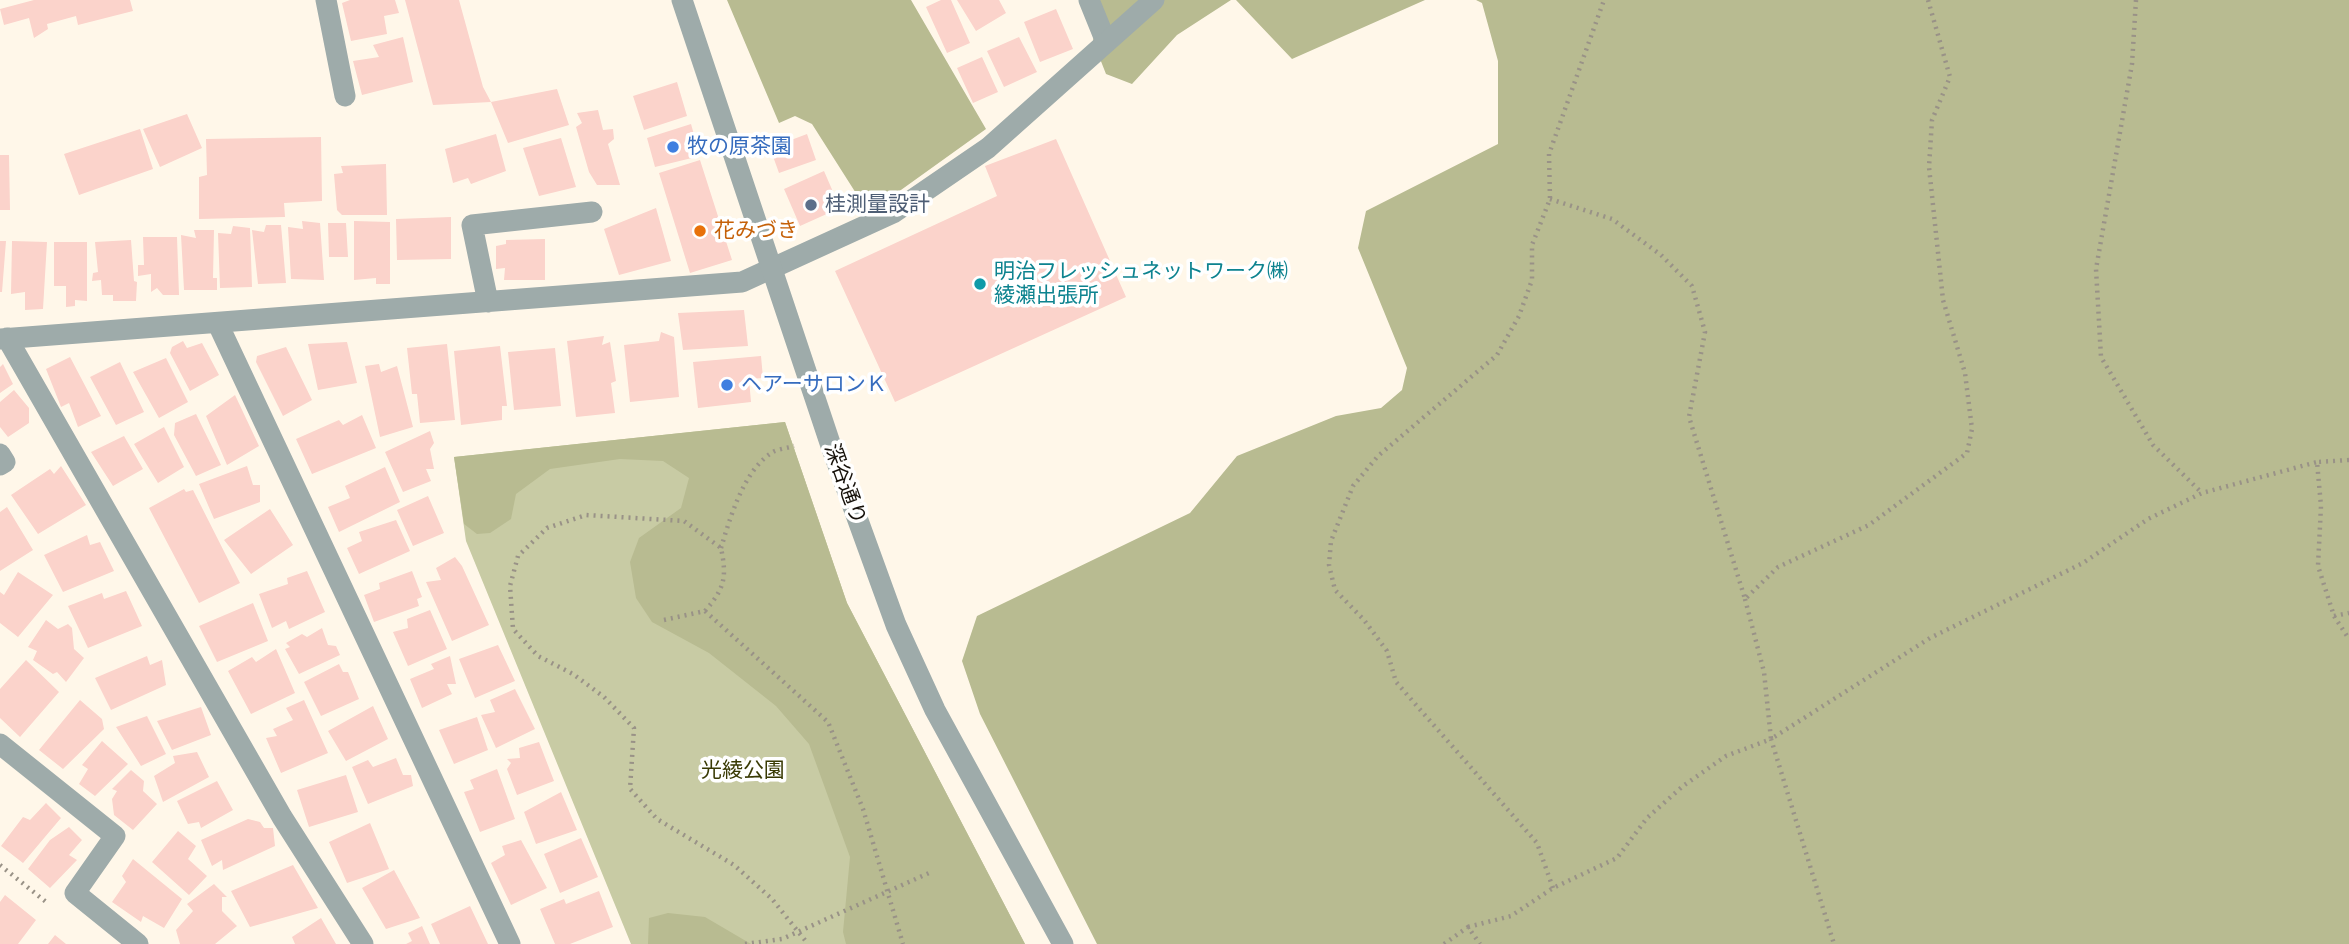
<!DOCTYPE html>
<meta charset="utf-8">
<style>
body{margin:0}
canvas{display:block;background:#fff7e9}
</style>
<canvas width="2349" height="944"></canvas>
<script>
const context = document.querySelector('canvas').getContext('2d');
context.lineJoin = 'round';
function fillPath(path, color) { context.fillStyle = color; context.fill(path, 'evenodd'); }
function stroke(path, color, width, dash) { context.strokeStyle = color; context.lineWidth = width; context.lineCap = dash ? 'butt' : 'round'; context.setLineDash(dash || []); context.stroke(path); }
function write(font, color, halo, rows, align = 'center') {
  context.font = font + ' Raleway,"Noto Sans JP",sans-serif'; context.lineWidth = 7; context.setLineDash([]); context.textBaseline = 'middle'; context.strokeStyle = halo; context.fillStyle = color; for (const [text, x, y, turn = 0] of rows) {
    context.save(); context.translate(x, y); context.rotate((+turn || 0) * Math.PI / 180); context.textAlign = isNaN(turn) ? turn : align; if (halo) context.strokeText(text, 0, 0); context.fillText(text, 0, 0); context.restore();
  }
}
fillPath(new Path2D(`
 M785,422l62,181 178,341h-394l-165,-403 -12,-84z`), '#c8cba4');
fillPath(new Path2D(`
 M727,0h184l75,129 -99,71 -21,9 -54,-85 -17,-8 -16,7z
 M1099,0h132l-54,35 -45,49 -26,-10 -13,-33z
 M1236,0h189l-133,59z
 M1476,0h873v944h-1252l-117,-230 -18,-53 15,-45 213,-103 47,-57 99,-40 45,-8 21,-18 5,-22 -49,-120 8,-37 132,-67v-83l-16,-58z
 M785,422l62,181 178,341h-179l-3,-12 7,-75 -41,-113 -33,-38 -67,-53 -57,-31 -16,-24 -6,-36 9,-24 42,-30 8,-30 -26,-17 -43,-2 -70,10 -34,25 -5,25 -21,14 -13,1 -13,-10 -10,-67z
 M668,913l37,4 46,27h-103l1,-26z`), '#b8bb91');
fillPath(new Path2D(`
 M34,0h96l3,11 -55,14 -2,-9 -29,8 1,5 -14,9 -5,-20 -25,7 -4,-16z
 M350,0h45l4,13 -15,3 3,18 -36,7 -9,-38z
 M405,0h54l24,87 8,15 66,-13 12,36 -61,18 -17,-41 -58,3z
 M941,0h10l19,43 -23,10 -21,-46z
 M957,0h42l7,13 -30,18z
 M1056,9l17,40 -33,13 -16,-40z
 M403,37l10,45 -51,13 -9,-34 26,-4 -6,-12z
 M1019,37l18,35 -33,15 -17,-36z
 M982,57l16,35 -25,11 -16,-35z
 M677,82l10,34 -43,14 -11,-34z
 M598,110l5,20 10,-1 1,10 -6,5 12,41h-23l-8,-13 -13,-45 6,-4 -5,-10z
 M187,114l15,34 -42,19 -17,-38z
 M691,124l9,32 -45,11 -8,-29z
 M140,129l13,40 -74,26 -15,-41z
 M496,134l10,37 -35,13 -3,-6 -15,5 -8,-34z
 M807,134l9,26 -37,13 -9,-25z
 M321,137l1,64 -38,2 1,14 -86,2v-42l8,-2 -1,-36z
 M561,138l15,49 -37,9 -16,-48z
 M1056,139l70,158 -231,105 -60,-131 162,-75 -12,-30z
 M0,155h9l1,55h-10z
 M700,160l32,100 -42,13 -31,-100z
 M386,164l1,51h-45l-5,-5 -3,-36 9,-1 -2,-7z
 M824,171l16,37 -40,18 -16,-37z
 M656,208l15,53 -52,14 -15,-46z
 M451,217v42l-54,1 -1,-41z
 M302,221l18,2 4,57 -33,-1 -3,-52 15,2z
 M354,221l36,1v62h-14v-6l-22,2z
 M328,223h18l2,34h-19z
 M266,225h15l5,58 -28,1 -6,-54 12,2z
 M233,226l17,2 2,59 -32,1 -2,-55 13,1z
 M194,230h20l-1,48h4v12h-33l-3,-55 15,3z
 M143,237h34l2,58h-16l-6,-7 -6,4v-18l-13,2v-11h6z
 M545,239v41h-41l1,-12 -9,1v-23l10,-2v-4z
 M131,240l3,41 3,1 -1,19h-23v-6h-11l-1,-15 -9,1 1,-8 5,-1 -3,-30z
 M0,241h6l-4,51h-2z
 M12,241l35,1 -4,67 -18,1v-18l-14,2z
 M54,242h33v59l-12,-1v6l-9,1v-21h-12z
 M744,310l4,36 -65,4 -5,-37z
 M661,332l13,5 5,60 -49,5 -6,-57 35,-4z
 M604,336l-2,9 8,-3 6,39 -5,2 4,30 -39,4 -9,-76z
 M183,341l4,7 15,-5 17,32 -29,16 -20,-38 2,-6z
 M347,342l10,41 -39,7 -10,-46z
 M447,344l8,76 -35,3 -3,-29h-5l-5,-46z
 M500,346l7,60h-5v14l-41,5 -7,-74z
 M286,347l26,53 -29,16 -27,-54 1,-6z
 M555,348l6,58 -47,4 -6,-58z
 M761,356l2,22 -14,1 2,23 -53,6 -5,-46z
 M70,357l31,59 -23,11 -9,-24 -8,4 -15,-38z
 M166,358l22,44 -29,16 -26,-46z
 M120,362l24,50 -28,13 -26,-48z
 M3,364l10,20 -13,9v-26z
 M379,364l2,8 16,-6 16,61 -33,10 -15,-71z
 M14,390l15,18v15l-21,14 -8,-10v-25z
 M235,395l24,51 -32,19 -21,-49z
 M196,414l25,51 -25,11 -22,-41 1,-12z
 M362,415l14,33 -64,26 -16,-35 43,-19 4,5z
 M164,427l20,40 -26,16 -24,-39z
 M430,431l4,12 -4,6 4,20h-8l5,12 -28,11 -18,-40z
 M124,436l19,33 -30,17 -22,-34z
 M61,466l25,39 -48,29 -27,-39 39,-26 4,5z
 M247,466l6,19h7v17l-46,17 -15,-35z
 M385,467l15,35 -61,30 -11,-25 22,-9 -5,-12z
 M184,489l2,3 7,-2 47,93 -41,20 -50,-95z
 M428,496l16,37 -31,13 -16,-36z
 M7,507l26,43 -33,21v-59z
 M270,509l23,36 -42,29 -27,-34z
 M396,520l14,31 -51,23 -12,-26 15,-7 -3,-9z
 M87,535l3,10 10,-3 14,29 -51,21 -19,-37z
 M455,557l7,9 27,59 -37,16 -26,-59 15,-2 -5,-12z
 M307,571l18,41 -36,17 -3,-8 -14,7 -13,-34 29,-10 -1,-6z
 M412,571l10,26 -5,2 2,7 -45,16 -10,-27 16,-6 -1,-6z
 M18,572l35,23 -35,42 -18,-14v-31l4,3z
 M126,591l16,35 -54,22 -20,-42 34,-13 2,6z
 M253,603l15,38 -51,21 -18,-36z
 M430,610l17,39 -39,17 -15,-34 15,-4 -1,-9z
 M46,620l12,9 10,-5 4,4 2,21 10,9 -18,24 -9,-10 -4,2 -20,-14 4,-9 -9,-4z
 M322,628l6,17 8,1 4,9 -41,19 -14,-25 5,-2 -4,-4 16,-9 5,3z
 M498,645l17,36 -40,17 -16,-39z
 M276,649l19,44 -44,21 -23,-43 24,-14 4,5z
 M147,656l3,9 12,-5 4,25 -55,25 -16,-32z
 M450,656l6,28h-9l5,10 -30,14 -12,-29 24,-10 -3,-5z
 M26,660l33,32 -39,45 -20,-19v-29z
 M339,664l4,8h5l11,27 -38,17 -17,-34z
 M515,689l20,40 -39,19 -15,-33 14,-3 -5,-12z
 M80,700l22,19 2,10 -41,40 -24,-19z
 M304,700l24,53 -47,20 -15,-35 11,-2 -4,-7 20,-9 -7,-12z
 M373,706l15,33 -42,22 -18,-30z
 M201,707l10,28 -39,15 -15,-29z
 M147,716l19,38 -25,12 -25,-39z
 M477,717l11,33 -34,14 -15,-34z
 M102,741l26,23 -33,32 -16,-12 9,-15 -6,-4z
 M539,742l15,39 -37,14 -10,-26 4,-6 -4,-4 13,-1 -1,-10z
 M197,752l12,25 -46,25 -9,-26 21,-13 -2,-7z
 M396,758l7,17h8l2,11 -45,18 -16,-37 16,-7 5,7z
 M497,769l18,50 -35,13 -16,-40 10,-3 -4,-9z
 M131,770l13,11 -1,10 14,13 -24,26 -19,-15 -2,-16 5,-8 -5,-2z
 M346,775l12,37 -49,15 -12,-37z
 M217,781l16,29 -32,18 -2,-6 -11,2 -11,-23z
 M561,792l16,38 -41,14 -12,-32z
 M46,803l15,15 -38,45 -22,-17 22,-29 7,3z
 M248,819l12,3 4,6h9l2,18 -52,24 -1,-10 -10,6 -11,-26z
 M370,823l19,46 -42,14 -18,-41z
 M69,827l13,13 -13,15 8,5 -27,28 -22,-19 22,-29z
 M178,831l18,15 -8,13 19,17 -18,19 -37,-33z
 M581,838l17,39 -38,16 -16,-39z
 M521,840l26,48 -36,17 -20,-42 14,-8 -3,-9z
 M133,859l49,40 -18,29 -21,-12 -2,6 -29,-20 14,-20 -4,-6z
 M293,865l25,43 -68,19 -19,-36z
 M394,870l26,48 -34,11 -24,-41z
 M214,884l13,13h-5v14l15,15 -22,18h-35l-4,-14 17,-19 -6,-7z
 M599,891l14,36 -43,17h-15l-15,-35 24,-10 2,5z
 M5,895l31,25 -18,24h-18v-42z
 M470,906l18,38h-48l-9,-20z
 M321,918l15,26h-41l-3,-7z
 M422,926l8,18h-24l6,-3 -4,-8z
 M55,935l11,9h-18z`), '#fbd3cb');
stroke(new Path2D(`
 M2136,0l-4,64 -36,205 5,88 52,88 49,48
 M1550,199l62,20 49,36 31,31 13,46 -16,85 56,182 33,-32 91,-42 98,-72 5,-24 -7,-56 -22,-73 -14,-133 3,-47 18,-43 -22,-77
 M2349,460l-32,2 4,44 -3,60 16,50 15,23
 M721,548c9,-30 23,-79 52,-96 5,-3 15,-4 21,-6
 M1745,599l19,73 7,67 159,-101 153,-75 65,-44 54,-26 115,-31
 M705,611c20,-23 22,-34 16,-63l-37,-27 -98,-6 -39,13 -29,28 -8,30 3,43 25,27 35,18 31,23 30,31 -4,61 27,30 77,46 38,34 36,45
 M2334,616l15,-3
 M664,620l41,-9 123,111 35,87 40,135
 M0,865l46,37
 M1553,888l-16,-45 -141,-161 -9,-31 -23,-31 -29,-30 -6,-25 2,-24 22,-55 25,-30 119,-101 22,-39 13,-36v-35l18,-46 -1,-45 55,-154
 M1468,927l43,-11 42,-28 64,-30 30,-40 36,-32 43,-30 45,-17 63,205
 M745,944l37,-5 147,-66
 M1444,944l24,-17 12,17`), '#999287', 4.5, [2, 5]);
stroke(new Path2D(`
 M326,0l19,96
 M1089,0l17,42`), '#9eabaa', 21);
stroke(new Path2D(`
 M488,302l-16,-77 120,-13
 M218,324l292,620
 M7,338l275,479 81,127
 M0,339l742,-57 151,-69 95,-65 166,-148
 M0,454l5,8 -5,3
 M0,744l115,92 -40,57 63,51`), '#9eabaa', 21);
stroke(new Path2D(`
 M682,0l149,446 65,179 39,85 128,234`), '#9eabaa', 21);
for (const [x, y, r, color] of [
 [673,147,7,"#3f7fe0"],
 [811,205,7,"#5c6f8a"],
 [700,231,7,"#e8710a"],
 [980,284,7,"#0f9aa8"],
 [727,385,7,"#3f7fe0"]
]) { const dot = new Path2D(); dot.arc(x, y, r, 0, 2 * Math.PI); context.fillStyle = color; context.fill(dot); stroke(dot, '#fff', 2.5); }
write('21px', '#366cbe', '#fff', [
 ["牧の原茶園",687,147],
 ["ヘアーサロンＫ",741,385]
], 'left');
write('21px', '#4e5e75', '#fff', [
 ["桂測量設計",825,205]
], 'left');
write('21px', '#c56008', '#fff', [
 ["花みづき",714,231]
], 'left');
write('21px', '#0d838f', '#fff', [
 ["明治フレッシュネットワーク㈱",994,272],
 ["綾瀬出張所",994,296]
], 'left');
write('21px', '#16110a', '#fff', [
 ["深谷通り",845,484,70]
]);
write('21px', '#393a04', '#fff', [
 ["光綾公園",743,771]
]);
</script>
